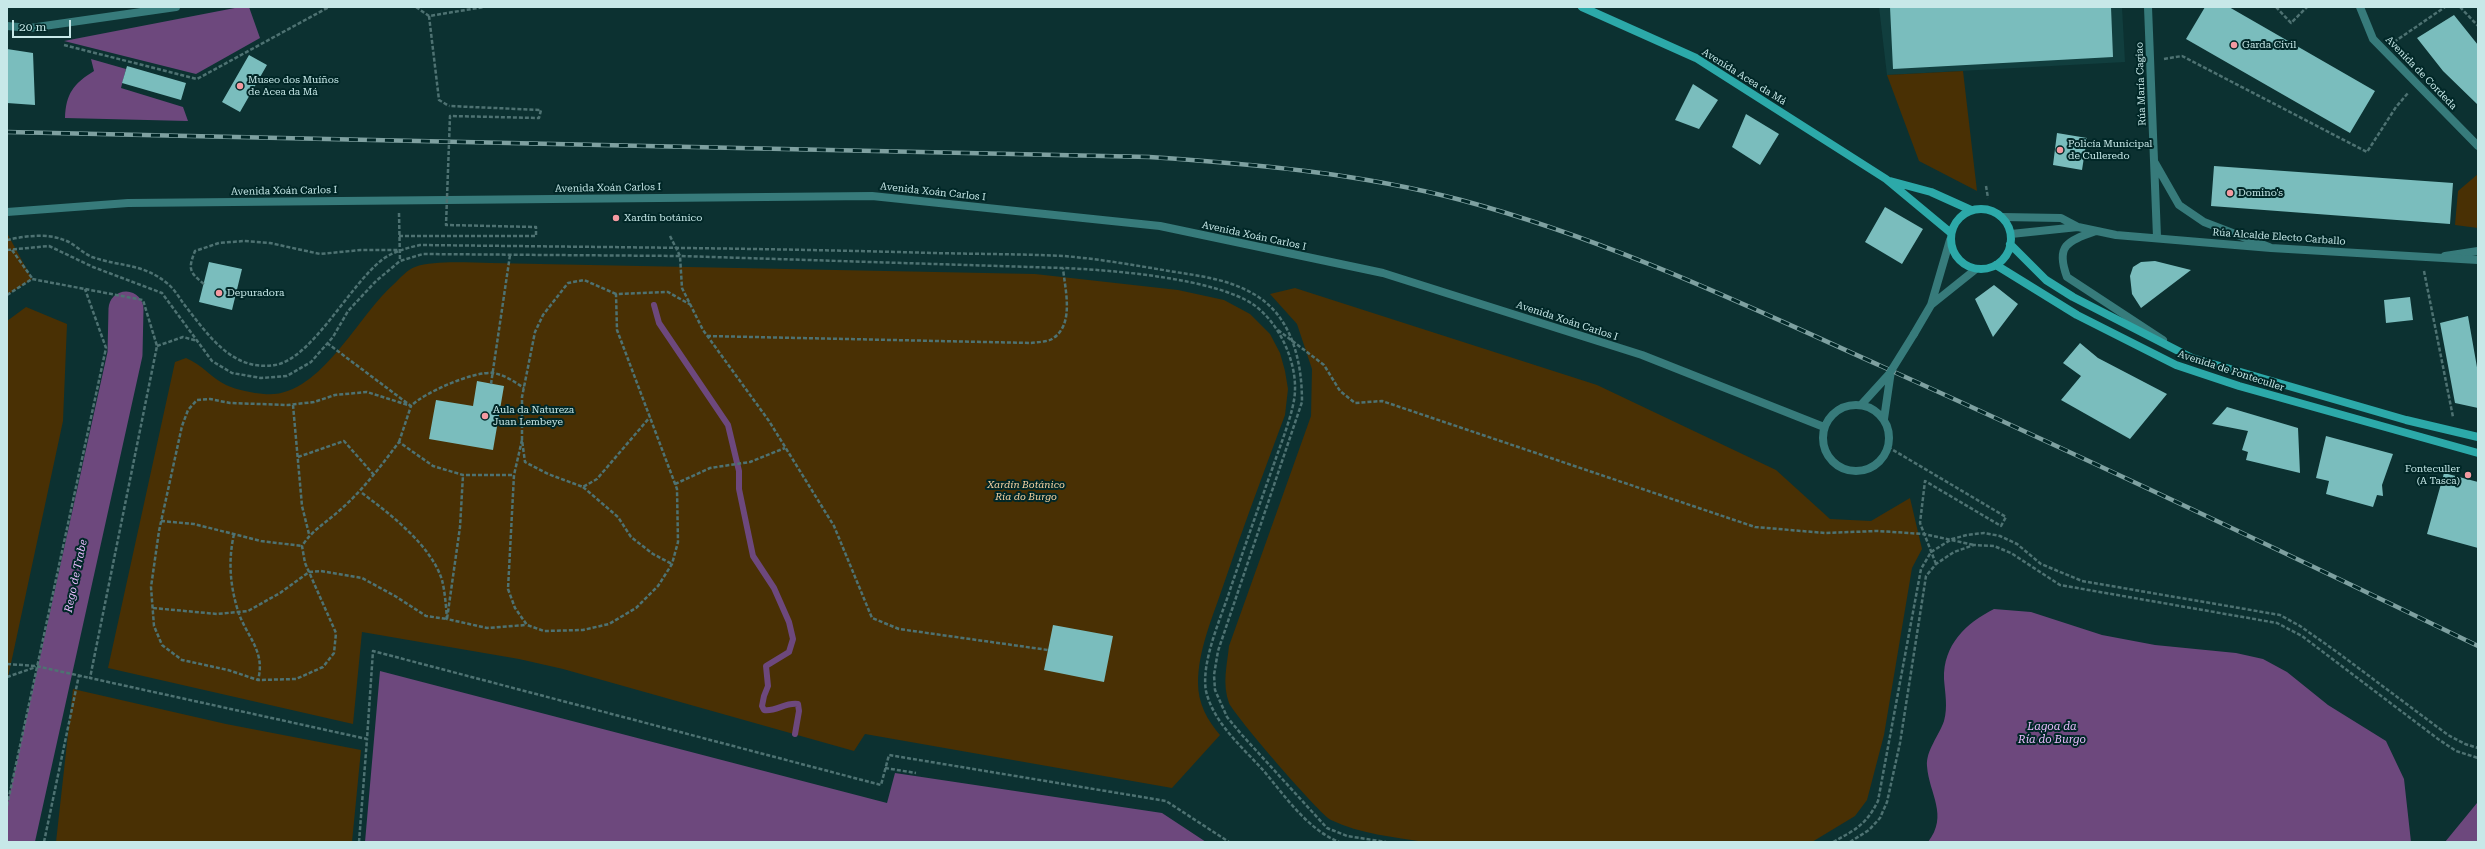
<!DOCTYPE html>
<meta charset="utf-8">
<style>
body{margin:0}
#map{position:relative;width:2485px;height:849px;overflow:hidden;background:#0c3131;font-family:"Roboto Serif",serif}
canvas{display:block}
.frame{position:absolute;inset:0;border:8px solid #c7e8e8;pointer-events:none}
.scale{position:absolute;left:12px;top:20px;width:59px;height:18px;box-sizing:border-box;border:2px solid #c7e8e8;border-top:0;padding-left:5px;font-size:12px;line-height:14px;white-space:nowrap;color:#c7e8e8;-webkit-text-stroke:3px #012727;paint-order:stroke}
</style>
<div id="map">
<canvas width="2485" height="849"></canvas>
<div class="frame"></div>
<div class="scale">20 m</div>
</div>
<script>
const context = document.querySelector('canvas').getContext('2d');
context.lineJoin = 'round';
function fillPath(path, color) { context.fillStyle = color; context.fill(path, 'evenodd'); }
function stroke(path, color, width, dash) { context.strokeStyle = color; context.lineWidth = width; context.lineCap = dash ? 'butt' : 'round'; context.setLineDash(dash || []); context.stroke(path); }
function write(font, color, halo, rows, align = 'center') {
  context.font = font + ' "Roboto Serif",serif'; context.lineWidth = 4; context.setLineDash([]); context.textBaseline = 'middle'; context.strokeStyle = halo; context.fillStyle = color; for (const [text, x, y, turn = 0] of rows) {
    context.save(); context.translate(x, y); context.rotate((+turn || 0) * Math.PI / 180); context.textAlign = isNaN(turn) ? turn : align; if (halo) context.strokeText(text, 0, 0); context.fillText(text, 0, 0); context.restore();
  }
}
fillPath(new Path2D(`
 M1879,7h243l3,55 -238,13z`), '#113e3e');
fillPath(new Path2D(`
 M1963,71l14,120 -58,-30 -32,-86z
 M2478,174v54l-23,-3 3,-34z
 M7,233l25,46 -25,16z
 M491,263l544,11 143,16 46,10 26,14 20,20 10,19 5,18 3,18 -3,26c-22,59 -44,118 -64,177 -10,29 -23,60 -23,91 0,20 9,37 22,52l-48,53 -307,-54 -11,17 -291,-82 -44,-10 -157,-27 -9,92 -245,-56 67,-306 11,-4c17,7 25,20 40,27 11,5 27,8 38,9 55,6 94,-79 130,-110 6,-6 13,-14 21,-17 20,-7 54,-4 76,-4z
 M1295,288l302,97 179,85 54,49 41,2 39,-23 12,51 -10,19 -28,167 -17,65 -12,16 -43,26h-387c-31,-5 -65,-8 -94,-22 -11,-5 -97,-105 -102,-117 -7,-20 -2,-37 0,-57l82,-230 1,-47 -15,-45 -27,-30z
 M26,307l41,17 -4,97 -56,261v-361z
 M73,689l153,35 135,26 -9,92h-296z`), '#493004');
fillPath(new Path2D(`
 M240,7h9l11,31 -64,36 -132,-33z
 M91,59l35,10 -5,19 62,19 5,14 -123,-3c1,-24 8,-34 29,-47z
 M1994,609l37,3 71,23 53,10 81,8 27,6 24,13 41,33 58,36 18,38 7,63h-483c21,-27 1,-48 -1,-76 -1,-16 12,-30 17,-45 4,-14 1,-28 0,-42 -1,-34 22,-56 50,-70z
 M380,671l507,132 8,-30 267,40 44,29h-841z
 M2477,803l1,39h-33z`), '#6d487d');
stroke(new Path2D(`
 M654,305l5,18 69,102 11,46v18l14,67 21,32 15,34 4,17 -4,13 -23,14 2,20 -4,10 -2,10 2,4c12,2 21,-8 34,-6l1,7 -4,23`), '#6d487d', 6);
stroke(new Path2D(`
 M17,842l108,-488 1,-45`), '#6d487d', 35);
fillPath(new Path2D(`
 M1890,7h221l2,50 -220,12z
 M2205,7h24l146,84 -25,42 -164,-94z
 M2454,15l24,30v60l-35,-34 -26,-33z
 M7,49l26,4 2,52 -28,-2z
 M249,55l18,10 -27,47 -18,-10z
 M127,66l59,17 -5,17 -59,-17z
 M1693,84l25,16 -19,29 -24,-9z
 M1746,114l33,20 -19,31 -28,-18z
 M2057,133l30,5 -5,32 -29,-5z
 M2214,166l239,17 -3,41 -239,-18z
 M1885,207l38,22 -21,35 -37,-22z
 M2155,261l36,9 -50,38 -9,-14 -2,-18 3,-9 8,-5z
 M209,262l33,7 -10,41 -33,-8z
 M1994,285l24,19 -25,33 -18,-38z
 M2410,297l3,23 -27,3 -2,-23z
 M2468,316l10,57v35l-23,-5 -15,-80z
 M2080,343l18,15 69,36 -37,45 -69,-39 20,-24 -18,-13z
 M477,381l27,5 -11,64 -64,-11 7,-39 37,6z
 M2227,407l71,21 2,45 -54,-13 2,-8 -6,-2 6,-19 -36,-7z
 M2326,436l67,18 -11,31 1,11 -6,-1 -4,12 -47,-13 3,-13 -13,-3z
 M2444,473l34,9v66l-51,-14z
 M1053,625l60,11 -9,46 -60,-12z`), '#7abdbd');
stroke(new Path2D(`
 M416,7l13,9 55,-9
 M2276,7l15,16 16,-16
 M2460,7l18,19
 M429,16l10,84 10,6
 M2394,42l51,-35
 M64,45l133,34 132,-72
 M2164,59l18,-3 185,96 29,-45 12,-14
 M1986,186l2,12
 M399,213l1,48
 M670,236l10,20 2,32 21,42 66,91 65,105 38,92 27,11 149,21
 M7,240c17,-4 40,-7 57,0 10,3 18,13 28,17 29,10 51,6 76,27 6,5 11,13 15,19 24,30 48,69 92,62 37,-6 75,-81 108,-106 12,-8 24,-11 37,-14 171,2 342,3 513,8 44,1 87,1 131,3 35,3 70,9 105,15 31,5 61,8 88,25 36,23 45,67 45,106l-84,249 -4,24 1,15 12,27 15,18 85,93 20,8 39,6
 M7,250l42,-4 44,21 69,26 50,68 20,12 29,5 26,-2 24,-14 22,-25 15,-26 28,-30 24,-20 23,-7 257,2 383,12c48,2 152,10 191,37 25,18 42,55 41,85 0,19 -14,53 -20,71 -16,45 -32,90 -47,135 -9,26 -27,68 -22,95 7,31 36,56 57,79 22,26 44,59 76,72
 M12,250l20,28
 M2424,271l29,146
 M204,284c-15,-12 -16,-15 -9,-33l24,-8 25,-2 26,2 50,11 41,-4h38
 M616,294l-32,-14 -16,3 -25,32 -8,17 -13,65v43l3,22 23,12 35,13 14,-8 53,-62
 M7,295l25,-16 111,21 14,46 -67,332 277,61 6,-88 508,134 8,-30 277,46 63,41
 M1278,330l46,35 16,26 15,12 27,-2 373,126 70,6 52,-2 47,3 50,11
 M707,336l324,7c6,-1 16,-1 21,-4 23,-14 13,-49 11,-71
 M327,343l84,63c14,-14 63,-35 82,-33 12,2 22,9 31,15
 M157,346l26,-9 15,4
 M491,384l19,-129
 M293,405l9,101 7,28
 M522,440l-8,35 -6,114 7,19 12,17 17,6 39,-1 26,-6 27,-16 22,-22 14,-22 6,-22 -1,-53 -60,-159 -1,-36 52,-2 23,13
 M399,442l12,-36 -44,-14 -32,3 -21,7 -26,3 -58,-2 -20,-4 -13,1 -9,10 -6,16 -23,105 -8,56 3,39 8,19 20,15 46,10 30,10 38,-1 27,-12 11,-14 2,-20 -31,-70 -3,-17c10,-16 25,-24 38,-36 23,-20 41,-44 59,-68l34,24 30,9h51
 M1888,447l118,70 -5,9 -76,-45 -5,42 16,41
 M298,457l46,-16 30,34
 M675,484l35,-16 40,-6 35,-14
 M583,487l35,30 13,20 22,17 19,10
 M362,493c28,21 69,52 80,87 3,12 4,26 5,39l40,9 39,-3
 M161,521l33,3 67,17 41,5
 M234,534c-6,27 -4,51 4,77 8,25 28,40 20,69
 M153,608l64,6 31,-3 32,-18 29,-21 12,-1 41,7 33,18 31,20 21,3 13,-92 3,-52
 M7,664l29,2 54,12
 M7,677l29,-10
 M885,768l31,5
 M7,806l99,-458 -21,-59
 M44,842l35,-167
 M359,842l8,-103
 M1833,842c22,-12 33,-17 45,-41l43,-232 10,-17 21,-13 15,-4 17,-2 16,3 17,8 24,20 41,17 198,34 20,11 37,26 111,83 17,9 13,4
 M1850,842l19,-12 11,-12 7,-16 13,-59 26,-167 10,-12 18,-12 20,-7 20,1 17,7 49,32 217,38 25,13 136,103 18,12 22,7`), '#4e7272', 2.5, [4, 2]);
stroke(new Path2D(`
 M2148,7l9,230
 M2360,7l13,32 105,107
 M7,26l23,2 146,-21
 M2155,163l24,42 25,17 65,25
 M2445,256l33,-5`), '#377b7b', 8);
stroke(new Path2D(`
 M7,212l121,-9 744,-7 288,30 223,47 259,82 182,72
 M2002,217l59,1 17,9 38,8 155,13 207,12
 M2096,231c-28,10 -41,14 -29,46l96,63
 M2011,234l67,-7
 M1931,305l45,-36
 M1914,334l17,-29 19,-65
 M1823 438a33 33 0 1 1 66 0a33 33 0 1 1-66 0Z
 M1861,405l30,-33
 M1884,419l7,-48`), '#377b7b', 8);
stroke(new Path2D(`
 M1582,7l114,51 190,121 65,54
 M1890,181l41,11 40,18
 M1951 239a30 30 0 1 1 60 0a30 30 0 1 1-60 0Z
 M2010,244l36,36 27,17 119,61 214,62 72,17
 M1996,265l81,50 99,50 63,21 239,67`), '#2ca9a9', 8);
const rail = new Path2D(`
 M7,132l1142,25c105,7 209,16 312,43 146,39 282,104 420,166 200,90 399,184 597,280`);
stroke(rail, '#7ea0a0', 4.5);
stroke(rail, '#012727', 3, [9]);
stroke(new Path2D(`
 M399,236h137v-9l-90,-2 4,-109 89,2 2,-8 -92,-4`), '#4e7272', 2.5, [4, 2]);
stroke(new Path2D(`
 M1891,371l23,-37`), '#377b7b', 8);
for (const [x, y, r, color] of [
 [2234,45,4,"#f49aa1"],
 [240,86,4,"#f49aa1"],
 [2060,150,4,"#f49aa1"],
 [2230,193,4,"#f49aa1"],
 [616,218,4,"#f49aa1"],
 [219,293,4,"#f49aa1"],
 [485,416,4,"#f49aa1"],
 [2468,475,4,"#f49aa1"]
]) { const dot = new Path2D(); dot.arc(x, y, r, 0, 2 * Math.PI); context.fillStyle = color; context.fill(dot); stroke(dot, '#012727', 1.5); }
write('10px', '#c7e8e8', '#012727', [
 ["Garda Civil",2242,45],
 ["Museo dos Muíños",248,80],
 ["de Acea da Má",248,92],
 ["Policía Municipal",2068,144],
 ["de Culleredo",2068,156],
 ["Domino's",2238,193],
 ["Xardín botánico",624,218],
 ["Depuradora",227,293],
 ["Aula da Natureza",493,410],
 ["Juan Lembeye",493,422],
 ["Fonteculler",2460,469,"right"],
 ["(A Tasca)",2460,481,"right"]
], 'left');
write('10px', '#c7e8e8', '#012727', [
 ["Avenida de Cordeda",2421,73,46],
 ["Avenida Acea da Má",1744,77,32],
 ["Rúa María Cagiao",2141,84,-92],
 ["Avenida Xoán Carlos I",608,188,-1],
 ["Avenida Xoán Carlos I",284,191,-1],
 ["Avenida Xoán Carlos I",933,192,6],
 ["Avenida Xoán Carlos I",1254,236,12],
 ["Rúa Alcalde Electo Carballo",2279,237,4],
 ["Avenida Xoán Carlos I",1567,321,18],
 ["Avenida de Fonteculler",2231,371,18]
]);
write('italic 10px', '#f6d3a3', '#012727', [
 ["Xardín Botánico",1026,485],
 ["Ría do Burgo",1026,497]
]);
write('italic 11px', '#e8bcfc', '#012727', [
 ["Rego de Trabe",76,576,-78],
 ["Lagoa da",2052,727],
 ["Ría do Burgo",2052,740]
]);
</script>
